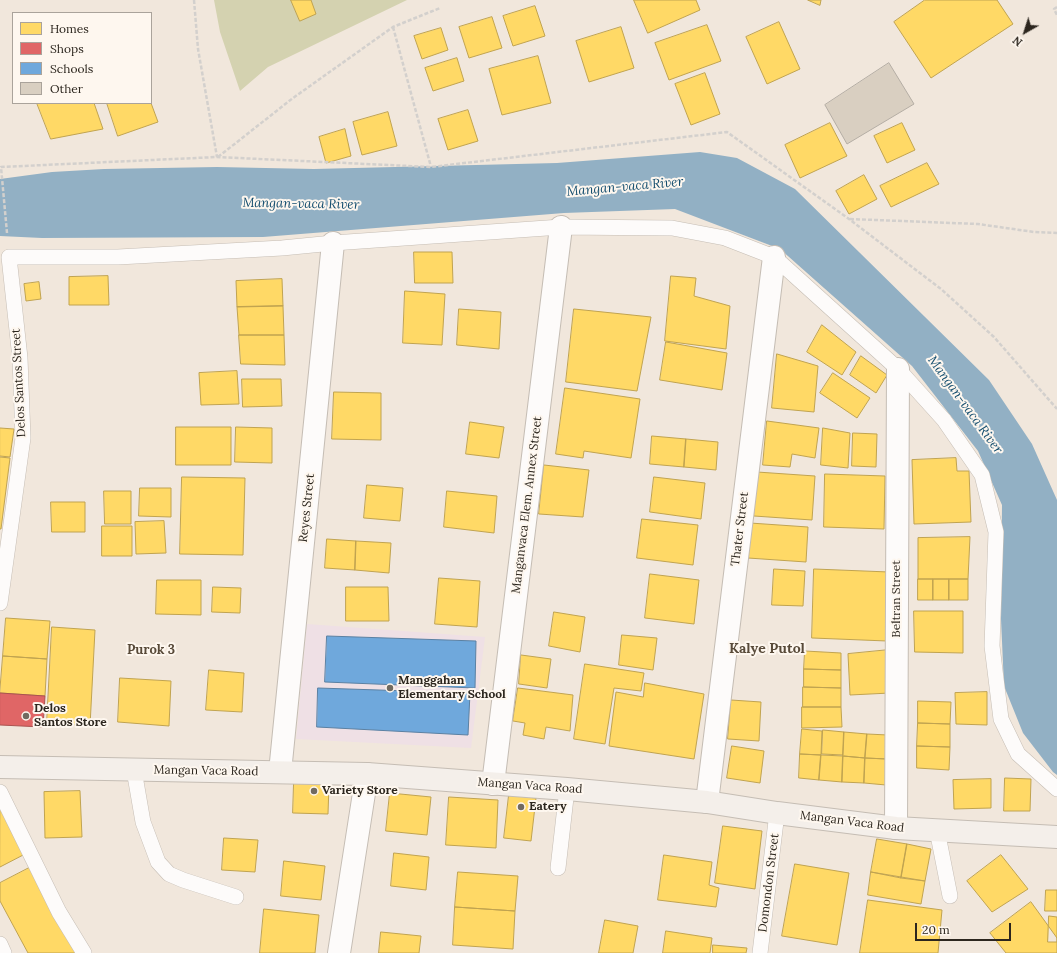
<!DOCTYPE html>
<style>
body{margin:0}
#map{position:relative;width:1057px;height:953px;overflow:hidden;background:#f1e7dc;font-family:Lora,serif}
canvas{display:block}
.legend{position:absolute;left:12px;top:12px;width:140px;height:92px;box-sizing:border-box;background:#fef7ef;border:1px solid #aaa39b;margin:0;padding:5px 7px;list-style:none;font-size:12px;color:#2c261e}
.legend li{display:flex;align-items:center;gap:8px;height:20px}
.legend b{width:20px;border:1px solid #aaa39b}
.north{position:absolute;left:1005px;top:12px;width:40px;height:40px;-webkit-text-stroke:3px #fef7ef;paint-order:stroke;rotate:219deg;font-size:11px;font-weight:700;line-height:16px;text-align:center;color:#2c261e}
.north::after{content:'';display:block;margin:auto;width:14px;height:18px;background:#2c261e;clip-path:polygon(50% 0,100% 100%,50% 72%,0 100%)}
.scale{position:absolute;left:915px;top:923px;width:96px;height:18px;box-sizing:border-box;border:2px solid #2c261e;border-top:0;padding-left:5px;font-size:12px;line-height:14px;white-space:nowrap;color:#2c261e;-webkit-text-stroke:3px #fef7ef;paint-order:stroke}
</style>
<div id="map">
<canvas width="1057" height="953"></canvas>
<ul class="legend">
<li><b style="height:11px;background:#ffd966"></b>Homes</li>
<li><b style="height:11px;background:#e06666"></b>Shops</li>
<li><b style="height:11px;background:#6fa8dc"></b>Schools</li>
<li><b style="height:11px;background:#d9cfc1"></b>Other</li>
</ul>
<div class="north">N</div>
<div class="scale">20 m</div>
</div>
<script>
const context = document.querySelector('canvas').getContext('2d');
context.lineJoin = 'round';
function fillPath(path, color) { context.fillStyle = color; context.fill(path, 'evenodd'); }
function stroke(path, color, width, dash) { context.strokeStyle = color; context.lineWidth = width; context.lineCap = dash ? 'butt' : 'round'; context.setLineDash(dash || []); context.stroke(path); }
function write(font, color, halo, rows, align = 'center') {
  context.font = font + ' Lora,serif'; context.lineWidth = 4; context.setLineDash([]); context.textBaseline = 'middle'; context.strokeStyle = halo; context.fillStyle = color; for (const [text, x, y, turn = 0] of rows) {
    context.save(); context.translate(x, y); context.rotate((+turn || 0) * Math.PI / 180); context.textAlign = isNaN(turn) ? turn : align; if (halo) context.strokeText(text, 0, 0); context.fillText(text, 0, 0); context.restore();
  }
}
fillPath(new Path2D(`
 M307,624l178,13 -14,111 -175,-9z`), '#efe0e5');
fillPath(new Path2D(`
 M214,0h193l-139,67 -28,24 -20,-59z`), '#d4d2b0');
fillPath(new Path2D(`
 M700,152l37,6 58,31 194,191 43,64 25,56v275l-4,-3 -30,-39 -19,-47 -3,-67 1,-114 -24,-54 -66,-85 -132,-117 -105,-40 -111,4 -301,24 -221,1 -42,-2v-57l52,-7 52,-3 113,-2 97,2 243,-6z`), '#92b0c4');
const homes = new Path2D(`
 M291,0h20l5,14 -16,7z
 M634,0h62l4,10 -52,23z
 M808,0h13l-1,5z
 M925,0h72l16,24 -82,54 -37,-56z
 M535,6l10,30 -32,10 -10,-30z
 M492,17l10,31 -33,10 -10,-31z
 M779,22l21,47 -33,15 -21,-47z
 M707,25l14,36 -52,19 -14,-37z
 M621,27l13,41 -45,14 -13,-41z
 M441,28l7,22 -26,9 -8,-23z
 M538,56l13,47 -49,12 -13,-46z
 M457,58l7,23 -31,10 -8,-23z
 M705,73l15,41 -29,11 -16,-41z
 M37,103h57l9,26 -52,10z
 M107,103h44l7,19 -40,14z
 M468,110l10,31 -30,9 -10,-31z
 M388,112l9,34 -35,9 -9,-33z
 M830,123l17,33 -47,22 -15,-33z
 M902,123l13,27 -28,13 -13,-27z
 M345,129l6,27 -25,7 -7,-26z
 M927,163l12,21 -48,23 -11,-21z
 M864,175l13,24 -28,15 -13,-23z
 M414,252h38l1,31h-38z
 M108,276l1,29h-40v-28z
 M671,276l25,2 -2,18 36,10 -4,43 -61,-8z
 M282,279l1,27 -46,1 -1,-26z
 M39,282l2,17 -15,2 -2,-17z
 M405,291l40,3 -3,51 -39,-2z
 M283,306l1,29h-45l-2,-28z
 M459,309l42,3 -2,37 -42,-4z
 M574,309l77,8 -14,74 -71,-9z
 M822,325l34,27 -14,23 -35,-23z
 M239,335h45l1,30 -44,-1z
 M666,342l61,11 -5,37 -62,-10z
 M777,354l41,12 -4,46 -42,-4z
 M861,356l26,19 -11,18 -26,-18z
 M237,371l2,33 -38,1 -2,-32z
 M833,373l37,25 -13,20 -37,-25z
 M242,379h39l1,27 -39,1z
 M565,388l75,11 -9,59 -47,-7 -1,7 -27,-4z
 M334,392l47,1v47l-49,-1z
 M767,421l52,7 -4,30 -23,-4 -2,13 -27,-2z
 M470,422l34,5 -5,31 -33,-4z
 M176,427h55v38h-55z
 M236,427l36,1v35l-37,-1z
 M0,428l14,1 -4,28 -10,-1z
 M823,428l27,5 -2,35 -27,-3z
 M853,433l24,1 -1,33 -24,-1z
 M652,436l34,3 -2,28 -34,-3z
 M686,439l32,3 -2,28 -32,-3z
 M0,457l10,1 -9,71h-1z
 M956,458l1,13h12l2,51 -57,2 -2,-64z
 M544,465l45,5 -6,47 -44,-3z
 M757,472l58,4 -3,44 -58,-4z
 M825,474l60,2 -1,53 -60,-2z
 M182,477l63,1 -2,77 -63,-1z
 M654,477l51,6 -4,36 -51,-7z
 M367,485l36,3 -3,33 -36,-3z
 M140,488h31v29l-32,-1z
 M104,491h27v33h-26z
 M447,491l50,5 -3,37 -50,-6z
 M51,502h34v30h-33z
 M642,519l56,6 -5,40 -56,-7z
 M164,521l2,32 -30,1 -1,-32z
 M750,523l58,4 -2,35 -58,-4z
 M102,526h30v30h-30z
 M970,537l-2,42h-50v-41z
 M327,539l29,2 -1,29 -30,-2z
 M356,541l35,2 -2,30 -34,-3z
 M774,569l31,2 -2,35 -31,-1z
 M814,569l75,3 -2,69 -75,-3z
 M650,574l49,6 -5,44 -49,-6z
 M439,578l41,3 -3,46 -42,-3z
 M918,579h15v21h-15z
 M933,579h16v21h-16z
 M949,579h19v21h-19z
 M157,580h44v35l-45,-1z
 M213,587l28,1 -1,25 -28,-1z
 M346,587h42l1,34h-43z
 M914,611h49v42l-48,-1z
 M554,612l31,5 -5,35 -31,-6z
 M6,618l44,3 -3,38 -44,-3z
 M52,627l43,3 -5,96 -43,-3z
 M622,635l35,3 -4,32 -34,-5z
 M889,650l1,43 -40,2 -2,-41z
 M805,651l36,2v17l-37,-1z
 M521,655l30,4 -4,29 -28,-4z
 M3,656l44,3 -2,37 -45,-3z
 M585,664l59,9 -3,18 -27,-3 -9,56 -31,-5z
 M804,669l37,1v18l-37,-1z
 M209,670l35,3 -2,39 -36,-2z
 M120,678l51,3 -2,45 -51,-4z
 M645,683l59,11 -10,65 -85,-13 7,-54 27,5z
 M803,687l38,1v19h-38z
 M518,688l55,7 -3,36 -24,-4 -2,12 -21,-4 2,-12 -12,-2z
 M987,692v33l-31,-1 -1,-31z
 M731,700l30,2 -2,39 -31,-2z
 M918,701l33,1 -1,22 -32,-1z
 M802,707h39l1,20 -40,1z
 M918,723l32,1v23l-33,-1z
 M802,729l20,2 -1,24 -21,-1z
 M823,730l21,2 -1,23 -21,-1z
 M844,732l23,2 -2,24 -22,-2z
 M867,734l21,1 -1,24 -22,-1z
 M732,746l32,5 -4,32 -33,-5z
 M917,746l33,1 -1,23 -32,-2z
 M800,754l21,1 -2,25 -20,-2z
 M821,755l22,1 -1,26 -23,-2z
 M843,756l22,2 -1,25 -22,-1z
 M865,758l22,1 -1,26 -22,-2z
 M1005,778l26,1 -1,32h-26z
 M991,779v29l-37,1 -1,-29z
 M294,782l35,2 -1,30 -35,-1z
 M80,791l2,46 -37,1 -1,-46z
 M390,793l41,4 -4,38 -41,-4z
 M509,795l27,3 -5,43 -27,-3z
 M449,797l49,3 -2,48 -50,-3z
 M0,801l27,52 -27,14z
 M723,826l39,5 -7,58 -40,-6z
 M224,838l34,2 -3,32 -33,-2z
 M877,839l30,5 -6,34 -30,-6z
 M907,844l24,5 -6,32 -24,-3z
 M394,853l35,4 -3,33 -35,-4z
 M664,855l48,7 -3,23 10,3 -3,19 -58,-7z
 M1001,855l27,34 -36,23 -25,-31z
 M284,861l41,5 -4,34 -40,-4z
 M795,864l54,9 -12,72 -55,-9z
 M31,867l47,86h-50l-28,-52v-18z
 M458,872l60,4 -3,35 -60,-4z
 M871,872l54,9 -4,23 -53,-9z
 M1046,890h11v21h-12z
 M868,900l74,10 -4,43h-78z
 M1031,902l26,36v15h-51l-16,-20z
 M455,907l60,4 -2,38 -60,-4z
 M264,909l55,6 -4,38h-55z
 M1049,916l8,1v25h-9z
 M605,920l33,6 -5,27h-34z
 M666,931l46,7 -2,15h-47z
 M381,932l40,4 -2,17h-40z
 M713,945l34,3 -1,5h-33z`);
fillPath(homes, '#ffd966');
stroke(homes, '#c0a350', 1);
const shops = new Path2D(`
 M0,693l45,3 -2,31 -43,-2z`);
fillPath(shops, '#e06666');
stroke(shops, '#aa5350', 1);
const schools = new Path2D(`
 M327,636l149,5 -1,47 -150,-6z
 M318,688l152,5 -2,42 -151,-8z`);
fillPath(schools, '#6fa8dc');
stroke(schools, '#5b81a3', 1);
const building = new Path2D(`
 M889,63l25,41 -67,40 -22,-39z`);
fillPath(building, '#d9cfc1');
stroke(building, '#b4ada4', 1);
const service = new Path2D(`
 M0,603l23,-165 -3,-80 -11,-101h109l164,-9 51,-5 228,-16 111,1 53,10 49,19 124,112 46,51 38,55 14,57 -4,114 9,73 17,35 39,35
 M134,770l9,52 15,40 11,12 14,6 53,17
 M0,792l59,120 25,41
 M937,830l13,66
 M558,868l9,-79
 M0,944l4,9
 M760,953l17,-140`);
const minor = new Path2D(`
 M280,772l53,-529
 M493,784l68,-557
 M707,802l67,-545
 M896,828l2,-459
 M339,953l28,-179`);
const secondary = new Path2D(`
 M0,767l367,7 200,15 140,13 70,11 119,15 161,9`);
stroke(service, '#c5bdb4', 16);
stroke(minor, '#c5bdb4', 24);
stroke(secondary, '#c5bdb4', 24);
stroke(new Path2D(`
 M194,0l4,49 19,108
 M1057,7l-3,2 3,6
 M393,27l38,140
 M218,157l75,-59 100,-71 47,-19
 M850,219l128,5 56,8 23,1
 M7,233l-6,-66 216,-10 214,10 296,-35 122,87 92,70 53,48 63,72`), '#d3d0cd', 2.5, [4, 2]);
stroke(service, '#fdfbfa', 15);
stroke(minor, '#fdfbfa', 22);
stroke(secondary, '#f4efea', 22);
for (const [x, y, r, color] of [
 [390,688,4,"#716a60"],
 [26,716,4,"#716a60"],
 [314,791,4,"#716a60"],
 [521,807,4,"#716a60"]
]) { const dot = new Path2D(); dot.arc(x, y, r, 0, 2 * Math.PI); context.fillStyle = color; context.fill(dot); stroke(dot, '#fef7ef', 1.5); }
write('12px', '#2c261e', '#fef7ef', [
 ["Delos Santos Street",19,383,-93],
 ["Manganvaca Elem. Annex Street",527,505,-83],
 ["Reyes Street",307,508,-84],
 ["Thater Street",740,529,-83],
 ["Beltran Street",897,599,-90],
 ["Mangan Vaca Road",206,771,1],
 ["Mangan Vaca Road",530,786,4],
 ["Mangan Vaca Road",852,822,7],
 ["Domondon Street",769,883,-83]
]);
write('bold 12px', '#2c261e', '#fef7ef', [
 ["Manggahan",398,681],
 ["Elementary School",398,695],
 ["Delos",34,709],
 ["Santos Store",34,723],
 ["Variety Store",322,791],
 ["Eatery",529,807]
], 'left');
write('italic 13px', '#134d6e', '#fef7ef', [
 ["Mangan-vaca River",625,187,-5],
 ["Mangan-vaca River",301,204,1],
 ["Mangan-vaca River",965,405,54]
]);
write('bold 13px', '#584a39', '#fef7ef', [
 ["Purok 3",151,650]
]);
write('bold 14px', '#584a39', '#fef7ef', [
 ["Kalye Putol",767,649]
]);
</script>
